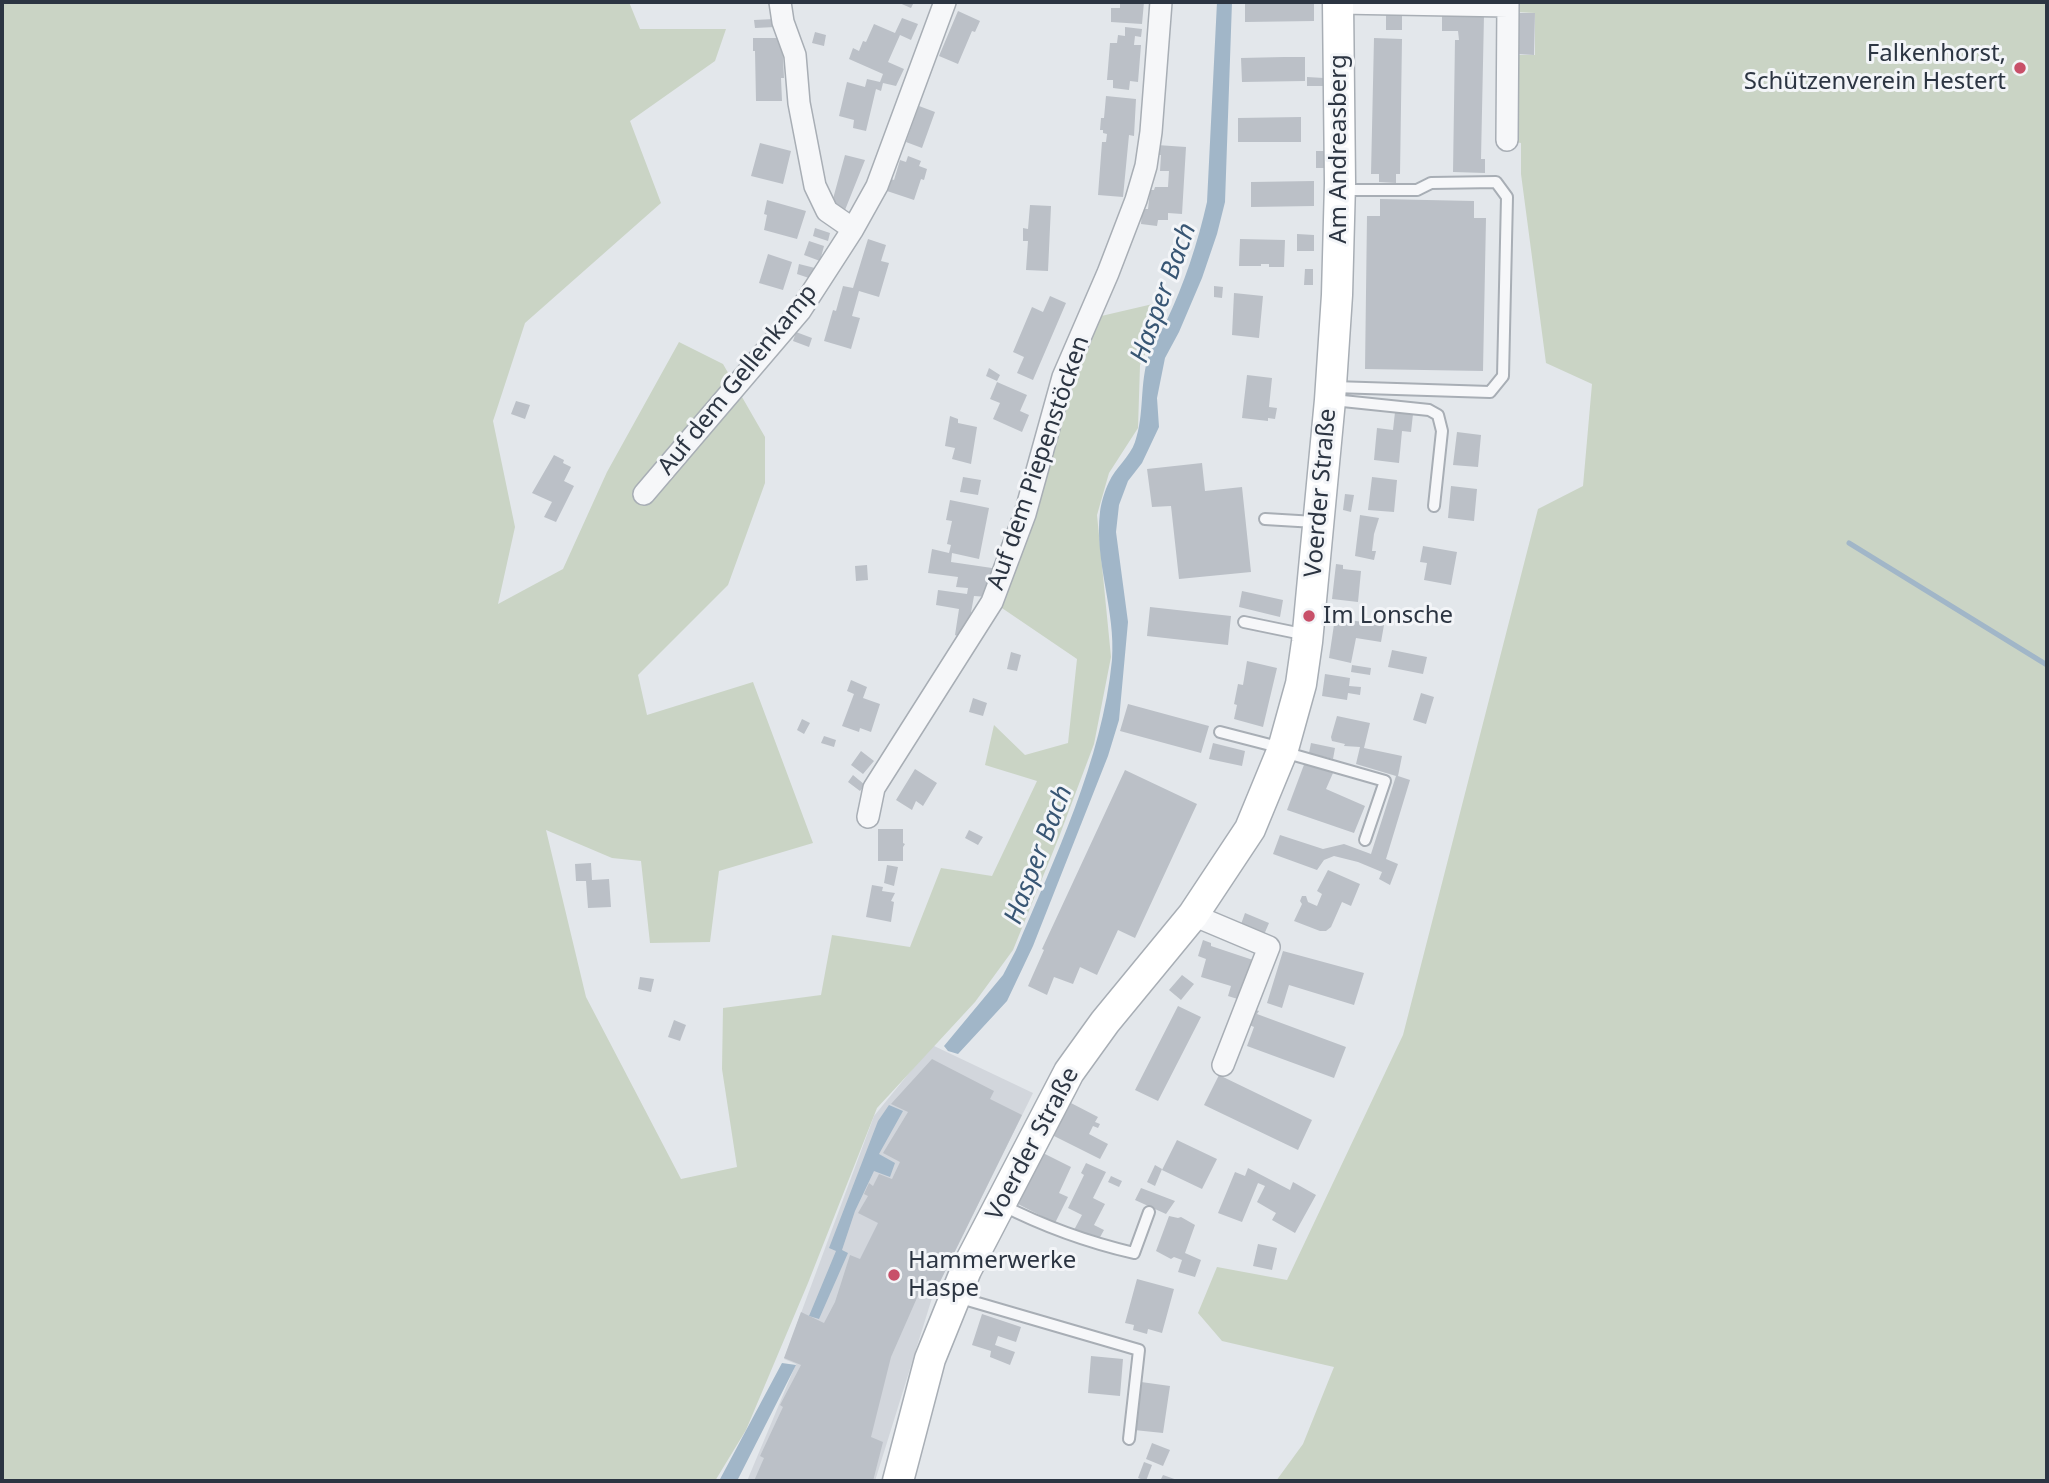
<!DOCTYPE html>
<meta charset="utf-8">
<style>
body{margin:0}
#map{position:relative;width:2049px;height:1483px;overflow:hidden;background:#e3e7eb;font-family:"Noto Sans",sans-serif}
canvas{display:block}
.frame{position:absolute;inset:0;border:4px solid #2c3542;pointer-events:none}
</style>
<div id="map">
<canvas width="2049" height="1483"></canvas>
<div class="frame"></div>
</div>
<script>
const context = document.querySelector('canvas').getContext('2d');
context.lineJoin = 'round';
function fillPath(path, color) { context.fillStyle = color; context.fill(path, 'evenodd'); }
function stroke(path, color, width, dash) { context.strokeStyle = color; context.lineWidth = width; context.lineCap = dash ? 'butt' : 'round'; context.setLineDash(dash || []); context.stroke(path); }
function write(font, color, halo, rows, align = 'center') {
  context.font = font + ' "Noto Sans",sans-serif'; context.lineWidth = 6; context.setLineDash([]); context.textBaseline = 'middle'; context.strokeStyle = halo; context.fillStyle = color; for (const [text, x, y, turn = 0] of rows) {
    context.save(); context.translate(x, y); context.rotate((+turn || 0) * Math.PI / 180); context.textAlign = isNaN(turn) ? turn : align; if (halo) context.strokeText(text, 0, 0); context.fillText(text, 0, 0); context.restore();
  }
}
fillPath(new Path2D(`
 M932,1045l101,48 -101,205 -57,183h-128l49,-117 -12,-5 90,-243z`), '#d2d6dc');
fillPath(new Path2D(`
 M2,2h627l11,27h86l-11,32 -85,60 31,82 -136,120 -32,98 22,106 -17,77 65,-35 44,-97 72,-130 44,22 42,73v46l-37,102 -90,90 9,40 106,-33 60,161 -94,28 -9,71 -60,1 -9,-82 -29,-3 -66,-28 40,167 95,182 56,-12 -15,-98 1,-61 98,-13 11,-60 78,12 31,-79 51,8 45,-95 -52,-16 9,-40 31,30 43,-12 9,-84 -81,-55 72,-227 29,-60 73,-17 -30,65 -2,63 -29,45 -12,42 14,142 -17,87 -35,93 -46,113 -38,52 -98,106 -69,175 -62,147 -31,51h-713z
 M1518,2h529v1479h-771l27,-37 31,-77 -112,-26 -24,-28 19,-46 70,13 116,-245 135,-526 45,-23 9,-102 -46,-21 -25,-189v-31l-6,-1 1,-87h19v-42l-18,-1z`), '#cad4c5');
fillPath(new Path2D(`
 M1217,2h15l-7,200 -8,32 -15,44 -23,54 -14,26 -8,40 2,29 -17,36 -14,18 -9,24 -3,27 12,90 -9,98 -11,36 -75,190 -26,55 -49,53 -10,-3 -4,-5 59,-71 13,-25c39,-93 86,-189 96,-290 4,-49 -18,-99 -12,-148 1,-9 5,-22 9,-30 6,-14 21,-25 26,-40 10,-29 4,-57 14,-88 3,-11 12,-21 17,-32 18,-37 32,-80 41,-120z
 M889,1105l14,6 -24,43 16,9 -5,14 -16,-6 -19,40 -13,39 6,3 -29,66 -10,-3 27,-65 -7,-3 49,-127z
 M782,1363l14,2 -59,116h-18z`), '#a1b6c8');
stroke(new Path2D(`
 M1849,543l198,122`), '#a1b6c8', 5);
fillPath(new Path2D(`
 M897,2h17l-3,6z
 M1120,2h24l-2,22 -31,-2v-14h9z
 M1245,2h69v19l-69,1z
 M958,11l22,10 -5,11 -3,-1 -14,33 -19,-8z
 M1386,13l16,1v16h-16z
 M1518,13h17l-1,42 -17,-1z
 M1442,14l42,1 -3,144h4v14l-32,-1 2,-132h4l-1,-9h-16z
 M902,18l16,6 -7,16 -11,-5 -12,27 16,7 -8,17 -13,-3 -2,8 -5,-2 -10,42 -13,-3 1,-8 -15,-4 8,-34 18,5 2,-8 13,3 3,-8 -34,-15 4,-11 6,3 4,-10 3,1 8,-18 21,9z
 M774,19l1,8 -20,1 -1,-8z
 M1125,27l17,2 -1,8 -6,-1 -1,9h7l-3,37 -8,-1 -1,9 -16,-2v-8h-6l3,-37h7l1,-8 7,1z
 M815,32l11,3 -2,11 -12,-3z
 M753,38h29l2,40h-3l1,23h-26l-1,-50h-2z
 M1374,38l28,1 -2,135h-4v9l-17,-1v-8h-8z
 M1284,57h21v24l-63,1 -1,-24z
 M1307,77l17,1v8h-17z
 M1106,96l30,3 -2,37 -5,-1 -6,62 -25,-2 4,-53h4l1,-8 -4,-1v-3h-3l1,-12h3z
 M919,106l16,6 -13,36 -16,-6z
 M1301,117v25h-63v-24z
 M760,143l31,8 -8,33 -32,-8z
 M1157,145l29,2 -4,67 -14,-1v7h-10l-1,6 -16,-2 1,-15h6l2,-19h4l1,-3h13l1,-16h-9l1,-16h-5z
 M1316,151h8v17h-8z
 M845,155l20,5 -20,50 -14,-4z
 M908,156l13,5 -2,5 8,3 -3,11 -3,-1 -7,21 -27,-9 4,-12 3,1 6,-20 6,2z
 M1314,181v25l-63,1v-25z
 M1380,199l94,2v17h12l-3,153 -118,-2 2,-153h13z
 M767,200l39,11 -9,28 -33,-9 3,-15 -3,-1z
 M1030,205l21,1 -3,65 -22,-1 2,-29h-5v-13l5,1z
 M815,228l15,5 -2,8 -15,-5z
 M1297,234l17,1v16h-17z
 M868,239l18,6 -5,16 8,2 -10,34 -20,-6 -7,25 8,2 -9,31 -27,-8 9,-31 3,1 7,-25 10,2z
 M1240,239l45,1 -1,27h-15v-3h-8v2h-22z
 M809,241l15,5 -4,15 -16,-6z
 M768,254l24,8 -9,28 -24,-7z
 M799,264l16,4 -6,10 -12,-4z
 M1305,269h8v16h-9z
 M1214,286l9,1 -1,11 -8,-1z
 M1234,293l29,3 -4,42 -27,-3z
 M1050,296l16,7 -33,77 -16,-7 7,-16 -11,-5 19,-45 11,5z
 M796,332l16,6 -3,9 -16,-6z
 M989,368l11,7 -3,6 -11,-5z
 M1247,375l25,3 -3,29 8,1 -2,11 -7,-1v3l-26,-3z
 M997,382l30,13 -7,16 9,4 -7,17 -29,-13 7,-16 -10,-4z
 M516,401l14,4 -5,14 -14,-5z
 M1395,412l18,2 -2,18 -9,-1 -3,32 -25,-3 3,-32 16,2z
 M950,416l8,3v4l19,4 -6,37 -19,-5 3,-11 -10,-2z
 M1457,432l24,3 -3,32 -25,-2z
 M554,455l10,5 -1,3 8,4 -7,14 10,5 -18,36 -12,-5 8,-15 -20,-9z
 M1202,463l3,28 37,-4 9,85 -72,7 -8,-73 -19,1 -5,-38z
 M963,477l18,3 -3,15 -18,-3z
 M1372,477l25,3 -3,32 -26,-2z
 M1451,486l26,3 -3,32 -26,-3z
 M1345,494l9,1 -3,17 -8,-2z
 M950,500l39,8 -10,51 -27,-6 -1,9 41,6 -4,29 -14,-1 -6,33 -5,9 -8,-3 4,-26 -23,-4 2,-15 29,4 1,-6 -12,-1 2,-10 -30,-4 4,-24 17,4 2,-8 -4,-1 5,-23 -6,-1z
 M1360,515l19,3 -5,16 -2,17h4l-2,9 -19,-4z
 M1423,546l34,6 -6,33 -27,-5 3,-17 -7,-1z
 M1336,564l7,1v4l18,2 -3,31 -26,-3z
 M867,565l1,15 -12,1 -1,-15z
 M1242,591l41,9 -3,17 -41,-10z
 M1150,607l81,9 -3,29 -81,-9z
 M1335,618l49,7 -3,17 -25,-4 -5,25 -22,-5z
 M1392,650l35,7 -4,17 -35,-7z
 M1011,652l10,3 -4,16 -10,-2z
 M1247,661l30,7 -14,59 -29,-8 3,-14 -3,-1 4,-20 5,1z
 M1352,665l19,3 -1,7 -19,-3z
 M1325,674l25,4 -1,8 12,1 -1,8 -12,-2 -1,7 -25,-4z
 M851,680l16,7 -4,11 17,6 -9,28 -11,-4 -1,4 -17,-6 12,-32 -7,-3z
 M1421,693l13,4 -8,27 -13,-4z
 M973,698l14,5 -4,13 -14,-4z
 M1128,704l81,22 -8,27 -81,-22z
 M1337,716l33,7 -6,25 38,8 -4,20 12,4 -24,79 12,5 -8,21 -11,-6 3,-7 -24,-10 -24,-6 -10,4 -7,10 -44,-16 7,-19 43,14 21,-5 27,10 25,-78 -40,-12 4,-17 -16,-1 1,-2 -13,-3 -1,-4z
 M802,719l8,4 -6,11 -7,-4z
 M824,736l12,4 -2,7 -13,-4z
 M1213,743l32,8 -3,15 -33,-7z
 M1311,743l24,5 -2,11 -24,-6z
 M861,751l13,10 -11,13 -12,-9z
 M1305,762l28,11 -7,16 39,17 -11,27 -67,-23z
 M915,769l22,14 -14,23 -7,-5 -4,9 -16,-10z
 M1125,770l72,34 -62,134 -17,-8 -21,45 -17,-8 -7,17 -19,-7 -7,18 -19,-9 16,-36 -2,-1z
 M853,775l12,10 -5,6 -12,-9z
 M878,829h25v14l2,1 -2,3v14h-25z
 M969,830l14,7 -5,8 -13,-7z
 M591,863l1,17 17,-1 2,28 -23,1 -2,-27h-10l-1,-17z
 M887,865l11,2 -4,19 -10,-3z
 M1328,870l32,14 -9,22 -9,-4 -11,25 -5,4h-6l-26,-10 8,-17 -2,-3 2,-5h4l2,6 9,4 5,-12 -5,-3z
 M872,885l11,2 -1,4 13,2 -4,8 3,1 -3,20 -25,-5z
 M1245,913l24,10 -6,14 -23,-10z
 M1203,940l8,3v3l45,15 -12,40 -16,-5 3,-10 -30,-9 5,-18 -8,-3z
 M1283,951l81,22 -10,32 -65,-20 -7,23 -15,-5z
 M1182,975l12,9 -13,16 -12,-10z
 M640,977l14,2 -3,13 -13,-3z
 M1178,1006l23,11 -43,84 -23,-11z
 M1251,1008l8,3 -2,3 89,33 -12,31 -87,-32 7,-19 -9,-4z
 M674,1020l12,5 -6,16 -12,-4z
 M932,1059l62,32 -4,8 32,16 -90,183 -12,-7 -29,66 -20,80 12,5 -10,39h-119l10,-23 -4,-2 23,-49 -3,-2 21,-40 -17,-7 17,-46 23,11 11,-21 15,-47 10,4 18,-36 -20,-10 10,-17 -4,-2 5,-11 4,3 6,-12 13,5 8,-17 -17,-9 25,-41 -17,-8z
 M1219,1075l93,45 -14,30 -94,-45z
 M1069,1102l29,15 -3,5 5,2 -2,4 -5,-2 -4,8 19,10 -8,15 -48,-24z
 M1177,1140l40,19 -15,30 -40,-19z
 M1043,1153l28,14 -12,26 9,4 -13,26 -37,-19z
 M1086,1163l20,9 -13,26 12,6 -11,21 10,5 -5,9 -25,-9 8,-15 -14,-7 16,-33 -3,-2z
 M1155,1165l7,4 -7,17 -8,-4z
 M1248,1168l42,22 3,-8 23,13 -21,38 -23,-13 4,-7 -19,-11 8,-16 -7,-3 -16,39 -24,-9 17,-41 10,4z
 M1111,1176l11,5 -3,6 -11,-5z
 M1141,1188l34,13 -9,13 -31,-14z
 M1169,1216l9,2 3,-1 14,8 -10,28 16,7 -6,17 -17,-5 4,-12 -8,-3 -3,2 -15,-8z
 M1258,1244l19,4 -5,22 -19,-4z
 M1137,1279l37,10 -12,44 -14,-4 -1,5 -14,-4 1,-5 -9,-2z
 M982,1314l39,13 -5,15 -18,-6 -3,9 20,7 -5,13 -20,-8 1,-6 -19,-6z
 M1091,1356l32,3 -3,37 -32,-3z
 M1141,1382l29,4 -7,47 -29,-3z
 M1152,1443l18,7 -7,16 -17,-7z
 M1144,1462l8,3 -6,16 -8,-3z
 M1163,1475l17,6h-20z`), '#bbc0c7');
const service = new Path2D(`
 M1334,387l156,5 13,-16 4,-179 -11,-15 -65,1 -14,7h-74
 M1333,400l96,10 9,5 4,16 -8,75
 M1265,519l50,3
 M1244,622l63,13
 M1220,732l62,16
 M1284,755h10l91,26 -20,59
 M1002,1205c43,22 85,37 132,48l15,-41
 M957,1297l182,53 -10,89`);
const minor = new Path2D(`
 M780,2l3,20 12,33 4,48 16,83 12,25 26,18
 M1339,3l169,3
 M1507,140l1,-138
 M644,494l156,-183 53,-82 24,-43 68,-184
 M868,817l6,-29 118,-186 33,-88 38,-137 45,-104 28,-73 10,-34 5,-34 10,-130
 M1193,915l76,32 -46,118`);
const secondary = new Path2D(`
 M898,1481l32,-122 36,-89 103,-198 36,-50 88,-107 57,-86 33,-80 18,-65 6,-42 23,-242 7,-105 3,-112 -2,-181`);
stroke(service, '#a8aeb5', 14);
stroke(minor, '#a8aeb5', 24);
stroke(secondary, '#a8aeb5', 33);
stroke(service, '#f6f7f9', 10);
stroke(minor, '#f6f7f9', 21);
stroke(secondary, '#fff', 30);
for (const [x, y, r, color] of [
 [2020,68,7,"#c85069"],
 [1309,616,7,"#c85069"],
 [894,1275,7,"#c85069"]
]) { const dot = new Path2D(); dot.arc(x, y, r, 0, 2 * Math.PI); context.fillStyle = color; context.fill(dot); stroke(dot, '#f3f5f8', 2.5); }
write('24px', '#2c3542', '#f3f5f8', [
 ["Falkenhorst,",2006,54,"right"],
 ["Schützenverein Hestert",2006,82,"right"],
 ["Im Lonsche",1323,616],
 ["Hammerwerke",908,1261],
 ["Haspe",908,1289]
], 'left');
write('24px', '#2c3542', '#f3f5f8', [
 ["Am Andreasberg",1339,149,-90],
 ["Auf dem Gellenkamp",738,380,-51],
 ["Auf dem Piepenstöcken",1039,463,-71],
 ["Voerder Straße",1321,493,-85],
 ["Voerder Straße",1033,1144,-62]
]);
write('italic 26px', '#385674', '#f3f5f8', [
 ["Hasper Bach",1164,293,-70],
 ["Hasper Bach",1039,855,-69]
]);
</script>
